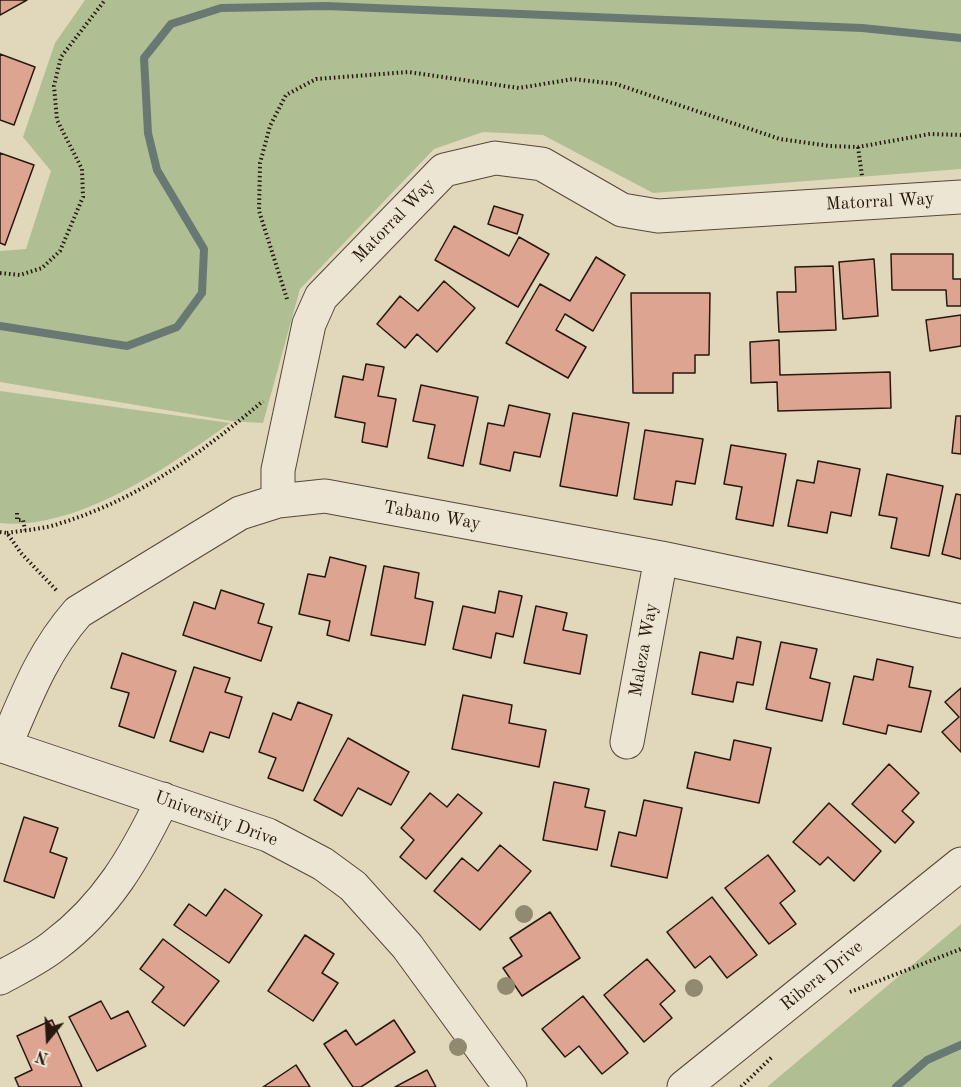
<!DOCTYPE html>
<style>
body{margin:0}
#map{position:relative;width:961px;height:1087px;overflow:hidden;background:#e1d7bb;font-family:"Old Standard TT",serif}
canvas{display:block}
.north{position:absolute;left:18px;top:1009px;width:60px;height:60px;-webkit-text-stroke:4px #ece5d3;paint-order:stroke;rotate:198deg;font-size:16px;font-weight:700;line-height:24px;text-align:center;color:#27190c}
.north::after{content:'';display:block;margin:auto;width:21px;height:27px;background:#27190c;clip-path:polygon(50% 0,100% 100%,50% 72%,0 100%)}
</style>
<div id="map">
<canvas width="961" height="1087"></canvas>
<div class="north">N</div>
</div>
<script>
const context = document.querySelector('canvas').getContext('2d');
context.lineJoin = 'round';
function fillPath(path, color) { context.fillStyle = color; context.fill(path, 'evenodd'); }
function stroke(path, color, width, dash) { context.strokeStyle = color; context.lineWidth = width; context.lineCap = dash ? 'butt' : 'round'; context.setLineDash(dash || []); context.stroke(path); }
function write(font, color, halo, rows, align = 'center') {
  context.font = font + ' "Old Standard TT",serif'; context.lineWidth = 6; context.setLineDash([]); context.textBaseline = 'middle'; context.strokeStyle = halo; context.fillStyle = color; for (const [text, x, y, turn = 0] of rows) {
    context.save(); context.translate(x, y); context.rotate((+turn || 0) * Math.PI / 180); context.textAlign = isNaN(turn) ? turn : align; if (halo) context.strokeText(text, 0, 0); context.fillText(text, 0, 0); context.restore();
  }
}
fillPath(new Path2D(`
 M85,0h876v169l-308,24 -110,-58 -60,-3 -49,17 -134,140 -37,134 -32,-2 -231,-39v-131l26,-2 25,-78 -28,-34 32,-94z
 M0,391l230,32c-60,43 -153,108 -230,100z
 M961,924v163h-194z`), '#afbf93');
stroke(new Path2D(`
 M0,326l127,20 50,-19 25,-34 2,-44 -47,-79 -9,-37 -4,-75 27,-34 50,-16 105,-2 536,22 99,10
 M896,1087l31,-27 34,-15`), '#6a7873', 8);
const building = new Path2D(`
 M0,0h27l-27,15z
 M0,54l35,13 -21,58 -14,-5z
 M0,153l34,12 -29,80 -5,-2z
 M494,206l29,9 -6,19 -29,-10z
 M454,226l55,30 10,-19 30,17 -31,53 -83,-47z
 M891,254h62v25h8v27h-14l-1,-16h-54z
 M596,257l29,18 -32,56 -28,-17 -9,16 30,17 -18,31 -62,-35 34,-59 30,17z
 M874,259l4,57 -35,3 -4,-57z
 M833,266l3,64 -57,2 -2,-40h19l-1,-25z
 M444,281l31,27 -38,44 -20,-18 -12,14 -28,-24 23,-28 18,15z
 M631,293h79l-1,62h-14v18h-22v20h-40z
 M961,315v31l-31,5 -4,-31z
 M779,340l1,35 110,-3 1,36 -113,3 -1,-29 -26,1 -1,-41z
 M366,364l18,3 -6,29 18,3 -9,48 -25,-5 3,-19 -30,-6 8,-41 20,4z
 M421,385l57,12 -15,69 -35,-8 7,-33 -22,-4z
 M509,405l41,9 -10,43 -26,-5 -4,19 -30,-7 8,-41 16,3z
 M573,413l56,10 -12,73 -57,-10z
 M956,416h5v38l-9,-1z
 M645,430l58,9 -8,45 -19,-3 -4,24 -38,-6z
 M731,445l55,9 -13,72 -37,-7 6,-32 -18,-3z
 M818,461l42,8 -9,47 -20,-4 -4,21 -39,-7 9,-46 17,3z
 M887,474l56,12 -14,70 -38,-8 6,-30 -18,-3z
 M956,494l5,1v64l-19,-5z
 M330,557l36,9 -17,75 -22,-6 3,-14 -31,-7 9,-40 17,3z
 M384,566l35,7 -4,25 18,4 -8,43 -54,-10z
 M221,590l43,14 -6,19 14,4 -11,34 -78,-26 11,-33 21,7z
 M499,591l23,5 -9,41 -17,-4 -5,25 -38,-9 10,-43 32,7z
 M536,606l31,7 -4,17 24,5 -7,39 -56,-11z
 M737,637l24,5 -8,43 -16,-3 -4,20 -41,-8 8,-42 33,7z
 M781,642l36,7 -7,29 20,5 -8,38 -56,-12z
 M122,653l54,18 -22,67 -35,-12 10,-33 -18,-5z
 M877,659l36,8 -4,20 22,4 -10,41 -33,-7 -2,9 -43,-10 11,-48 19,4z
 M194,667l36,11 -5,14 17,5 -13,41 -19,-6 -7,20 -33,-11z
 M961,688v64l-19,-20 17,-15 -14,-15z
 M463,695l49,10 -3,18 37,7 -7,37 -87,-18z
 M298,702l34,13 -29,76 -35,-13 8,-20 -17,-6 14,-39 18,7z
 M348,738l61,34 -18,33 -33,-17 -16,28 -28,-16z
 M734,740l37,8 -12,55 -72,-15 8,-36 35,8z
 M889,764l30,29 -17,18 12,11 -19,21 -43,-39z
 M554,782l35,7 -4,18 20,4 -8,39 -54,-10z
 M430,793l17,14 11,-13 24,19 -56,66 -26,-22 14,-17 -13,-12z
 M644,800l38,8 -15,70 -56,-12 8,-34 17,4z
 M829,803l52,48 -27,30 -26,-24 -8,8 -27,-23z
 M24,817l34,11 -8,24 17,6 -13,40 -50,-17z
 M500,845l31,26 -51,59 -46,-39 28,-33 16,13z
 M768,855l27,36 -15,12 16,21 -27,20 -44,-56z
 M225,889l37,26 -33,48 -55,-38 15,-21 17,12z
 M712,897l45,58 -30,23 -17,-22 -15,12 -28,-36z
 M550,912l30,46 -58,38 -19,-28 19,-12 -12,-18z
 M305,935l29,19 -12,19 16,10 -25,38 -45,-30z
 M163,939l56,42 -35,45 -32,-24 12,-15 -24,-18z
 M647,959l28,32 -15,13 12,14 -28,24 -40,-47z
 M583,996l45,57 -26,21 -23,-28 -14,11 -23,-28z
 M101,1001l10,18 17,-8 18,35 -49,25 -28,-54z
 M52,1020l30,67h-63l-4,-9 17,-8 -15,-34z
 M394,1020l21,32 -54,35h-8l-29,-43 22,-14 10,15z
 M296,1065l14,22h-47z
 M427,1070l9,17h-41z`);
fillPath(building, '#dea492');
stroke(building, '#27190c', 1.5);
const minor = new Path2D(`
 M278,501v-31l31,-146 12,-27 123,-127 51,-12 47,6 80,46 36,6 303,-19
 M627,742l34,-184
 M0,745l268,90 55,29 30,22 54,60 103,141
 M5,746c21,-49 37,-93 73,-134l162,-99 38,-12 47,-5 336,62 300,63
 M0,978c18,-10 39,-20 55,-33 52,-39 80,-88 108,-146
 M684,1087l277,-223`);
stroke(minor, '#564838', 35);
stroke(new Path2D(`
 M858,147l4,29
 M0,273l20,2 22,-7 18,-17 23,-54 -1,-28 -25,-49 -3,-34 7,-29 44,-57
 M287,299l-28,-88 1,-48 10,-37 16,-31 30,-16 92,-7 111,16 54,-9 43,5 164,55 50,7 28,1 72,-13 31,1
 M17,513v7h6l2,10
 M0,532l7,1 14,20 37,39
 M7,533c18,-3 38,-4 54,-10 76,-23 142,-71 202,-122
 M850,992l111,-43
 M741,1087l32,-31`), '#27190c', 4, [1.5, 3]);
stroke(minor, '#ece5d3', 33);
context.fillStyle = '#918a71';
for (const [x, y] of [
 [524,914],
 [506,986],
 [694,988],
 [458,1047]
]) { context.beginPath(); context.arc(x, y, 9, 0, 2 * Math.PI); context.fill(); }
write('18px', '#27190c', '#ece5d3', [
 ["Matorral Way",880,202,-3],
 ["Matorral Way",394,221,-46],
 ["Tabano Way",432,516,10],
 ["Maleza Way",644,650,-80],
 ["University Drive",216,819,20],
 ["Ribera Drive",822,976,-39]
]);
</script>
